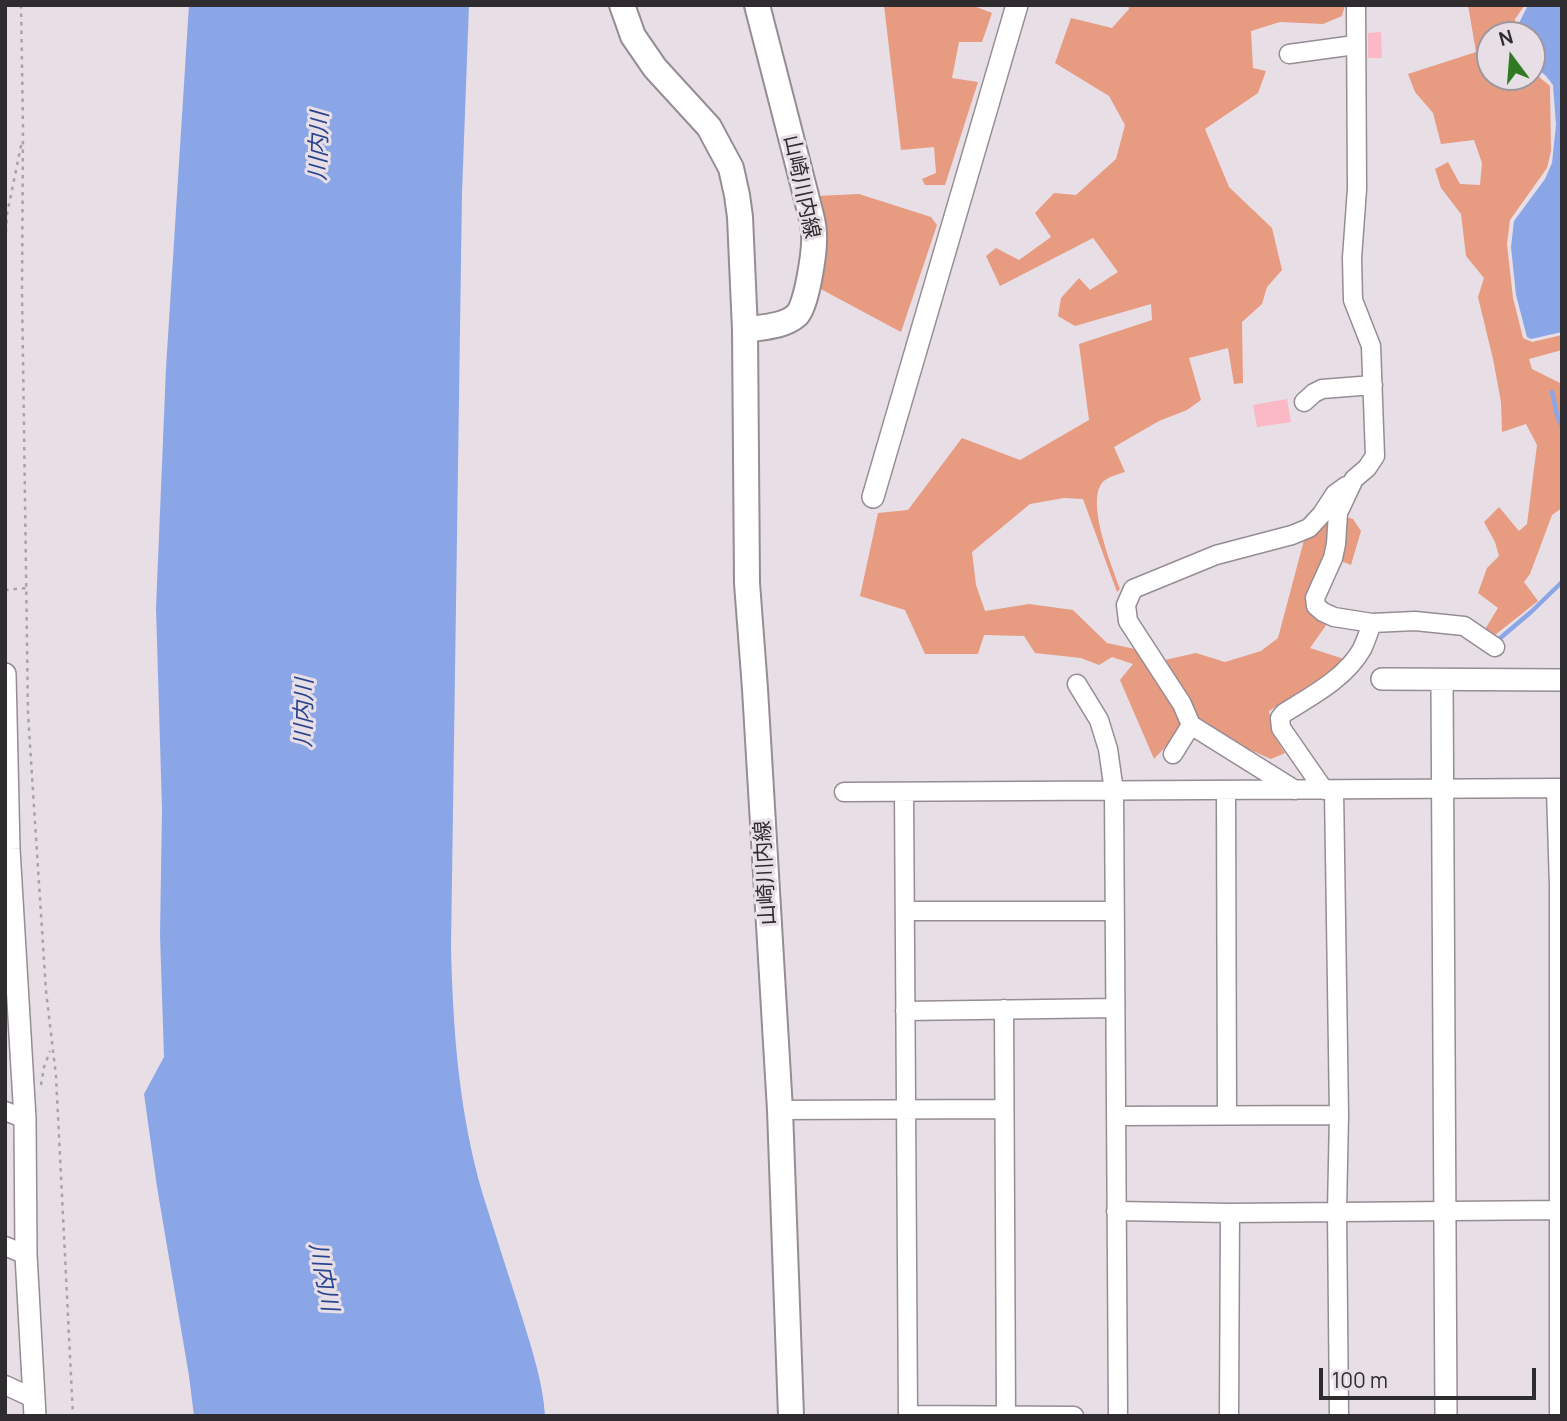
<!DOCTYPE html>
<meta charset="utf-8">
<style>
body{margin:0}
#map{position:relative;width:1567px;height:1421px;overflow:hidden;background:#e8dee6;font-family:Manrope,sans-serif}
canvas{display:block}
.frame{position:absolute;inset:0;border:7px solid #2f2c2f;pointer-events:none}
.north{position:absolute;left:1476px;top:21px;width:70px;height:70px;box-sizing:border-box;background:#e8dee6;border:2px solid #9e979d;border-radius:50%;rotate:344deg;font-size:19px;font-weight:700;line-height:28px;text-align:center;color:#2f2c2f}
.north::after{content:'';display:block;margin:auto;width:24px;height:32px;background:#307b21;clip-path:polygon(50% 0,100% 100%,50% 72%,0 100%)}
.scale{position:absolute;left:1319px;top:1368px;width:217px;height:32px;box-sizing:border-box;border:4px solid #2f2c2f;border-top:0;padding-left:9px;font-size:21px;line-height:24px;white-space:nowrap;color:#2f2c2f;-webkit-text-stroke:5px #e8dee6;paint-order:stroke}
</style>
<div id="map">
<canvas width="1567" height="1421"></canvas>
<div class="frame"></div>
<div class="north">N</div>
<div class="scale">100 m</div>
</div>
<script>
const context = document.querySelector('canvas').getContext('2d');
context.lineJoin = 'round';
function fillPath(path, color) { context.fillStyle = color; context.fill(path, 'evenodd'); }
function stroke(path, color, width, dash) { context.strokeStyle = color; context.lineWidth = width; context.lineCap = dash ? 'butt' : 'round'; context.setLineDash(dash || []); context.stroke(path); }
function write(font, color, halo, rows, align = 'center') {
  context.font = font + ' Manrope,"Noto Sans JP",sans-serif'; context.lineWidth = 6; context.setLineDash([]); context.textBaseline = 'middle'; context.strokeStyle = halo; context.fillStyle = color; for (const [text, x, y, turn = 0] of rows) {
    context.save(); context.translate(x, y); context.rotate((+turn || 0) * Math.PI / 180); context.textAlign = isNaN(turn) ? turn : align; if (halo) context.strokeText(text, 0, 0); context.fillText(text, 0, 0); context.restore();
  }
}
fillPath(new Path2D(`
 M884,5h87l21,8 -10,29h-23l-7,36 26,4 -33,103h-20l-3,-6 14,-6 -2,-26 -33,3z
 M1128,5h217l-3,11 -19,8 -43,-2 -29,9 2,37 13,3 -8,22 -53,36 24,58 43,41 10,42 -15,17 -5,17 -20,18 1,61 -9,1 -6,-36 -39,10 12,42 -14,10 -28,11 -45,26 11,25c-6,2 -14,4 -20,8 -22,17 7,86 15,109l-3,3 -34,-93 -19,-1 -34,6 -58,48 4,33 9,26 44,-7 44,6 34,33 28,6 13,18 17,-7 31,-7 29,9 36,-11 17,-13 26,-98 20,-16 21,-7 8,2 8,12 -10,34 -22,-9 -21,45 4,13 15,10 -17,24 37,12 -12,11 -66,40 3,22 13,20 -14,6 -32,-14 -44,-30 -41,44 -34,-79 13,-16 -21,-7 -13,8 -18,-7 -46,-5 -11,-17 -40,-1 -6,19h-53l-20,-44 -45,-14 18,-83 30,-3 54,-72 58,22 69,-40 -10,-76 73,-24 -1,-16 -76,22 -17,-10 3,-18 18,-20 11,12 28,-18 -25,-34 -93,48 -14,-30 10,-8 23,12 32,-23 -16,-24 19,-20 22,2 40,-36 9,-34 -16,-29 -54,-33 16,-45 41,10 17,-19z
 M1468,5h57l-10,14 1,16h-26v42h42v-6l18,15 1,65 -4,17 -37,52 -3,24 6,54 10,40 9,4 30,-7v15l-33,9 3,10 30,15v124l-10,7 -22,59 -6,8 14,19 -43,34 -11,-4 14,-23 -20,-15 9,-25 12,-12 -4,-14 -11,-20 15,-15 20,24 8,-7 10,-79 -11,-21 -24,8 -1,-30 -8,-43 -15,-62 6,-19 -18,-22 -5,-42 -20,-26 -6,-19 13,-7 12,22 20,1 2,-22 -8,-23 -33,4 -8,-31 -18,-21 -7,-18 68,-22z
 M859,194l72,23 6,8 -36,107 -84,-45v-91z`), '#e79b81');
fillPath(new Path2D(`
 M189,5h280l-7,188 -11,754c2,85 8,166 32,248 13,41 26,82 39,122 10,33 21,65 23,99h-351l-5,-40 -32,-189 -13,-93 20,-37 -4,-122 2,-126 -6,-201 10,-240z
 M1528,5h34v327l-31,7 -4,-2 -11,-42 -5,-48 3,-26 31,-42 7,-16 4,-38 -3,-40 -7,-9 -14,-12v-29h-14l1,-12z`), '#8aa6e6');
stroke(new Path2D(`
 M1552,392l5,23 5,12
 M1498,640l33,-28 31,-30`), '#8aa6e6', 4.5);
fillPath(new Path2D(`
 M1381,32l1,26h-14v-25z
 M1287,399l4,23 -34,5 -4,-22z`), '#fbb8c5');
const minor = new Path2D(`
 M1356,5l1,184 -5,69 1,42 18,46 4,110 -8,12 -13,11 -16,34 -2,31 -3,14 -18,40 1,8 7,6 11,5 38,6 43,-2 49,5 31,21
 M1289,54l66,-9
 M1304,402l10,-9 8,-4 51,-4
 M1077,684l22,36 9,29 6,42 4,625
 M1191,725l104,65
 M1173,754l18,-29 -9,-21 -54,-83 -2,-16 7,-16 83,-34 76,-20 17,-7 13,-14 13,-20 11,-8
 M1556,789l3,97v530
 M1226,790l1,325
 M1324,790l-43,-62 -1,-10 4,-5c27,-17 62,-35 78,-64 4,-8 7,-18 10,-26
 M1334,790l5,325 -2,96 2,205
 M844,792l718,-4
 M904,792l4,624
 M905,911h209
 M1004,1009l2,406
 M905,1011l210,-3
 M780,1110l224,-1
 M5,1111l20,8
 M1116,1116l223,-1
 M1116,1211l114,2 332,-3
 M5,1246l21,9
 M5,1385l30,14
 M908,1415l166,1
 M1229,1416l1,-203`);
const tertiary = new Path2D(`
 M873,497l144,-492
 M5,674l4,175 16,270 1,136 9,161
 M1382,679l180,1
 M1442,680l4,736`);
const secondary = new Path2D(`
 M622,5l11,31 22,32 54,59 22,41 6,27 3,22 5,113 2,253 8,106 25,421 11,306
 M745,330c16,-3 39,-3 52,-15 10,-10 18,-65 17,-80 0,-5 -1,-11 -2,-16l-55,-214`);
stroke(minor, '#968c94', 21);
stroke(tertiary, '#968c94', 24);
stroke(secondary, '#968c94', 28);
stroke(new Path2D(`
 M21,5l2,122 -1,166 2,134 4,287 18,277 10,85 17,340
 M5,249l2,-35 15,-73
 M5,590l21,-2
 M41,1085l3,-18 6,-16`), '#aaa2a8', 2.5, [3.5, 5]);
stroke(minor, '#fff', 18);
stroke(tertiary, '#fff', 21);
stroke(secondary, '#fff', 24);
write('21px', '#2f2c2f', '#e8dee6', [
 ["山崎川内線",801,187,78],
 ["山崎川内線",766,873,-93]
]);
write('italic 23px', '#29458f', '#e8dee6', [
 ["川内川",320,146,-88],
 ["川内川",305,713,-89],
 ["川内川",323,1277,79]
]);
</script>
